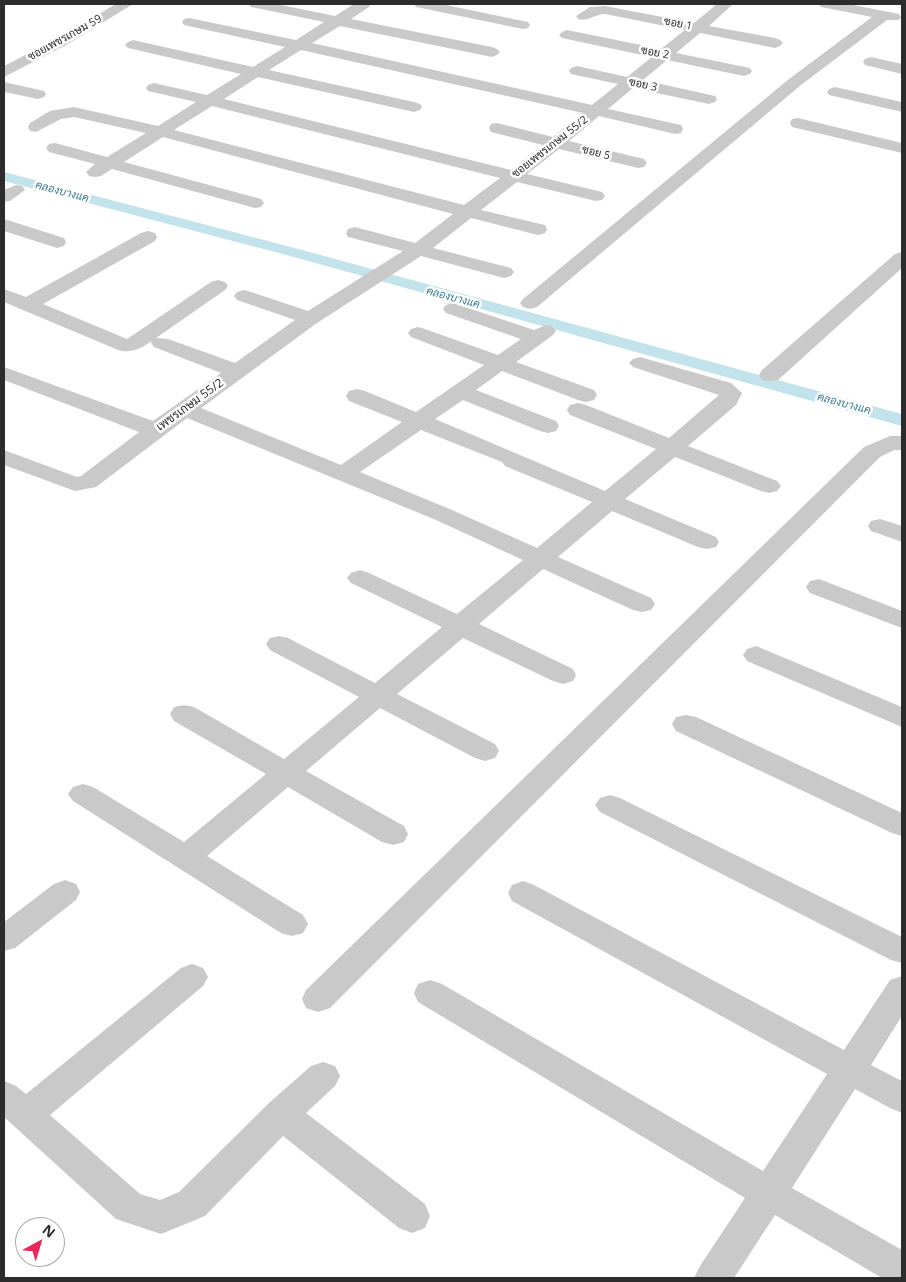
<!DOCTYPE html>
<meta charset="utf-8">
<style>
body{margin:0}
#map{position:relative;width:906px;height:1282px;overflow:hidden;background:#fff;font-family:"Open Sans",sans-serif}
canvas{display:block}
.frame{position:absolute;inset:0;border:5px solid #2c2c2c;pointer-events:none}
.north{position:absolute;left:15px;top:1217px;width:50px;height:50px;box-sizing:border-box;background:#fff;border:1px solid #ababab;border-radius:50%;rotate:39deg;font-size:14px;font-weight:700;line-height:20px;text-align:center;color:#2c2c2c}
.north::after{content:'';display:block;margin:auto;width:18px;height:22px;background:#ec2658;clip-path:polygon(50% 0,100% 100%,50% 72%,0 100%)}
</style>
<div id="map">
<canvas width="906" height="1282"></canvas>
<div class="frame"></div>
<div class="north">N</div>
</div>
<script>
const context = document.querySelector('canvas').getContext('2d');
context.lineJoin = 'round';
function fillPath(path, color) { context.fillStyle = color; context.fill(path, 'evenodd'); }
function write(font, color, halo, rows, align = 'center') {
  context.font = font + ' "Open Sans",Sarabun,sans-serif'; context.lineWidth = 5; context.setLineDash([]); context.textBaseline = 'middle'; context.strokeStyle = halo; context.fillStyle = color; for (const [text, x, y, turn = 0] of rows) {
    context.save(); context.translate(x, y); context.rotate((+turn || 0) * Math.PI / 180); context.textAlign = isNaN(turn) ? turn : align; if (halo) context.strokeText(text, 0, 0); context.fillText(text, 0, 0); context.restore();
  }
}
fillPath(new Path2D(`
 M4,172l302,79 596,163v12l-608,-169 -290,-76z`), '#c3e3ec');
fillPath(new Path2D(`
 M116,4h17l-65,40 -64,33v-11l54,-28z
 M249,4h27l59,12 19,-12h17l-2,3 -18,12 141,28 5,2 3,3 -3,3 -5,2 -152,-31 -28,17 280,62 26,-21 -47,-10 -2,-3 2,-3 6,-2 50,11 25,-20 -90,-19 -3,-3 3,-3 5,-2 94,19 24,-19 -80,-16c-10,0 -17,8 -27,5l-2,-3 14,-9 15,-1 89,17 23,-19h16l-24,22 66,12 5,2 3,3 -3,3 -5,2 -75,-15 -24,20 74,15 2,3 -2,3 -6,2 -77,-16 -24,20 72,16 2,3 -2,3 -6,2 -76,-16 -25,21 73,16 2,4 -2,4 -6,1 -76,-18 -30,25 75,18 3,4 -3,4 -6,1 -79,-19 -32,25 75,18 3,4 -3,4 -6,1 -79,-19 -36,28 64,15 2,4 -2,4 -7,2 -67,-17 -38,30 78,20 3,4 -3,4 -7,2 -83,-22 -104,67 -116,85 140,57 61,-43 -53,-21 -3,-5 3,-5 8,-2 8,2 51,21 68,-47 -73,-28 -3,-4 3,-4 7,-2 7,2 73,26 23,-16 -75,-26 -3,-4 3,-4 7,-2 81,27 12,-5 7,2 3,4 -3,4 -37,27 78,28 3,5 -3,5 -8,2 -8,-2 -76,-29 -26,19 80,31 3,5 -3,5 -8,2 -8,-2 -77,-31 -28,19 170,72 51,-42 -86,-34 -3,-5 3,-5 8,-2 8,2 83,33 50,-43 -86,-28 -4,-4 4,-4 7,-2 91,26 11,10 -6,12 -48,41 89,35 4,5 -4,5 -8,2 -8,-2 -86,-34 -50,42 91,38 3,5 -3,5 -9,2 -9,-2 -86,-36 -54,46 93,41 4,6 -4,6 -9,2 -9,-2 -90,-41 -64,55 94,45 3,6 -3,6 -10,3 -10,-3 -90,-43 -66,56 98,50 4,7 -4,7 -10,3 -10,-3 -95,-50 -74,63 98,55 4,8 -4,8 -11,3 -11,-3 -94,-55 -81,69 96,59 5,9 -5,9 -11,3 -11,-3 -208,-132 -5,-7 5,-7 10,-3 10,3 91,55 82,-68 -92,-53 -4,-7 4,-7 10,-2 10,2 90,52 75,-62 -89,-47 -4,-6 4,-6 9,-2 9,2 87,45 67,-56 -91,-44 -4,-5 4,-5 9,-3 9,3 88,41 66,-54 -87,-40 -249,-102 -91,69 -21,4 -71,-26v-15l73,27 4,-1 58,-44 -135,-52v-13l149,54 68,-48 -67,-26 -3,-4 1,-2c-11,7 -21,13 -34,9l-114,-48v-13l22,8 115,-64 7,-2 7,2 2,4 -2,4 -112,63 84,35 84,-57 7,-2 7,2 3,4 -3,4 -69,48 12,1 67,24 60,-43 -58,-20 -3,-4 3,-4 7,-2 7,2 57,19 95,-60 -55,-14 -2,-4 2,-4 7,-2 60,16 38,-29 -290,-77 -39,25 137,37 3,4 -3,4 -6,1 -143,-39 -11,7 -6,1 -6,-1 -3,-4 9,-8 -46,-12 -3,-4 3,-4 6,-1 52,14 39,-24 -72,-16 -13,2 -25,13 -6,-1 -2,-4 2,-4 20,-12 24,-4 84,19 38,-24 -48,-11 -2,-3 2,-3 6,-2 53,12 34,-21 -113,-26 -3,-3 3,-3 5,-2 120,27 32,-20 -101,-22 -2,-3 2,-3 5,-1 107,22 28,-18 -68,-14 -5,-1zM301,50l282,63 -30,24 -56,-14 -6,1 -2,4 2,4 52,13 -32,25 -287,-71 34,-22 156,35 6,-2 2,-3 -2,-3 -6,-2 -145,-32zM212,106l288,72 -36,27 -290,-75zM421,430l81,32 3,4 87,36 -55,46 -85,-38 -92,-38z
 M414,4h27l82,17 5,1 2,3 -2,3 -5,1 -102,-21 -5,-1z
 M819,4h29l46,9 5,1 2,3 -2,3h-12l-86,65 -264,222 -7,2 -7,-2 -3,-4 3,-4 266,-220 83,-62 -51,-10z
 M871,57l31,7v10l-37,-9 -2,-3 2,-3z
 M4,82l40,9 2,3 -2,3 -6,2 -34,-7z
 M835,87l67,15v10l-73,-17 -2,-3 2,-3z
 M798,118l104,25v10l-110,-26 -2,-4 2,-4z
 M16,185l6,1 3,4 -15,11 -6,1v-12z
 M4,219l60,19 2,4 -2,4 -7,2 -53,-17z
 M902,252v16l-124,112 -8,1 -8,-1 -3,-5 3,-5 133,-116z
 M890,436h12v14h-8l-14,7 -550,551 -12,4 -12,-4 -4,-9 4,-9 558,-543z
 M880,519l22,7v16l-31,-11 -3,-5 3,-5z
 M819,579l83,32v17l-92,-35 -4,-6 4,-6z
 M756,646l146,61v20l-155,-66 -4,-6 4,-6z
 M686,715l10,2 206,96v23l-10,-3 -216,-102 -4,-7 4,-7z
 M610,795l10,3 282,139v26l-11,-3 -291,-148 -5,-7 5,-7z
 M65,880l11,4 4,8 -4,8 -61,48 -11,3v-29l50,-38z
 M523,881l11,4 310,165 46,-70 12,-4v40l-31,49 31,16v32l-12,-5 -35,-19 -63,99 110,62v28h-20l-107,-63 -41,63h-40l6,-12 45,-68 -327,-196 -4,-9 4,-9 12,-4 12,4 321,187 64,-97 -315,-173 -4,-8 4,-8z
 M192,964l11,4 5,9 -5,9 -153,129 90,79 20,6 19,-8 90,-89 42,-37 12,-4 12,4 5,10 -5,10 -29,27 119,91 5,12 -5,12 -13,5 -13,-5 -116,-92 -78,80 -44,18 -45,-15 -112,-102v-36l12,5 10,8 155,-126z`), '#c9c9c9');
write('11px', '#2c2c2c', '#fff', [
 ["ซอย 1",678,24,11],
 ["ซอยเพชรเกษม 59",65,38,-29],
 ["ซอย 2",655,53,11],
 ["ซอย 3",643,85,12],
 ["ซอยเพชรเกษม 55/2",550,147,-38],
 ["ซอย 5",596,153,14]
]);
write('italic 11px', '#387e91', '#fff', [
 ["คลองบางแค",62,192,15],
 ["คลองบางแค",453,298,15],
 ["คลองบางแค",844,404,15]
]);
write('12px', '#2c2c2c', '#fff', [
 ["เพชรเกษม 55/2",190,405,-36]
]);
</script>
